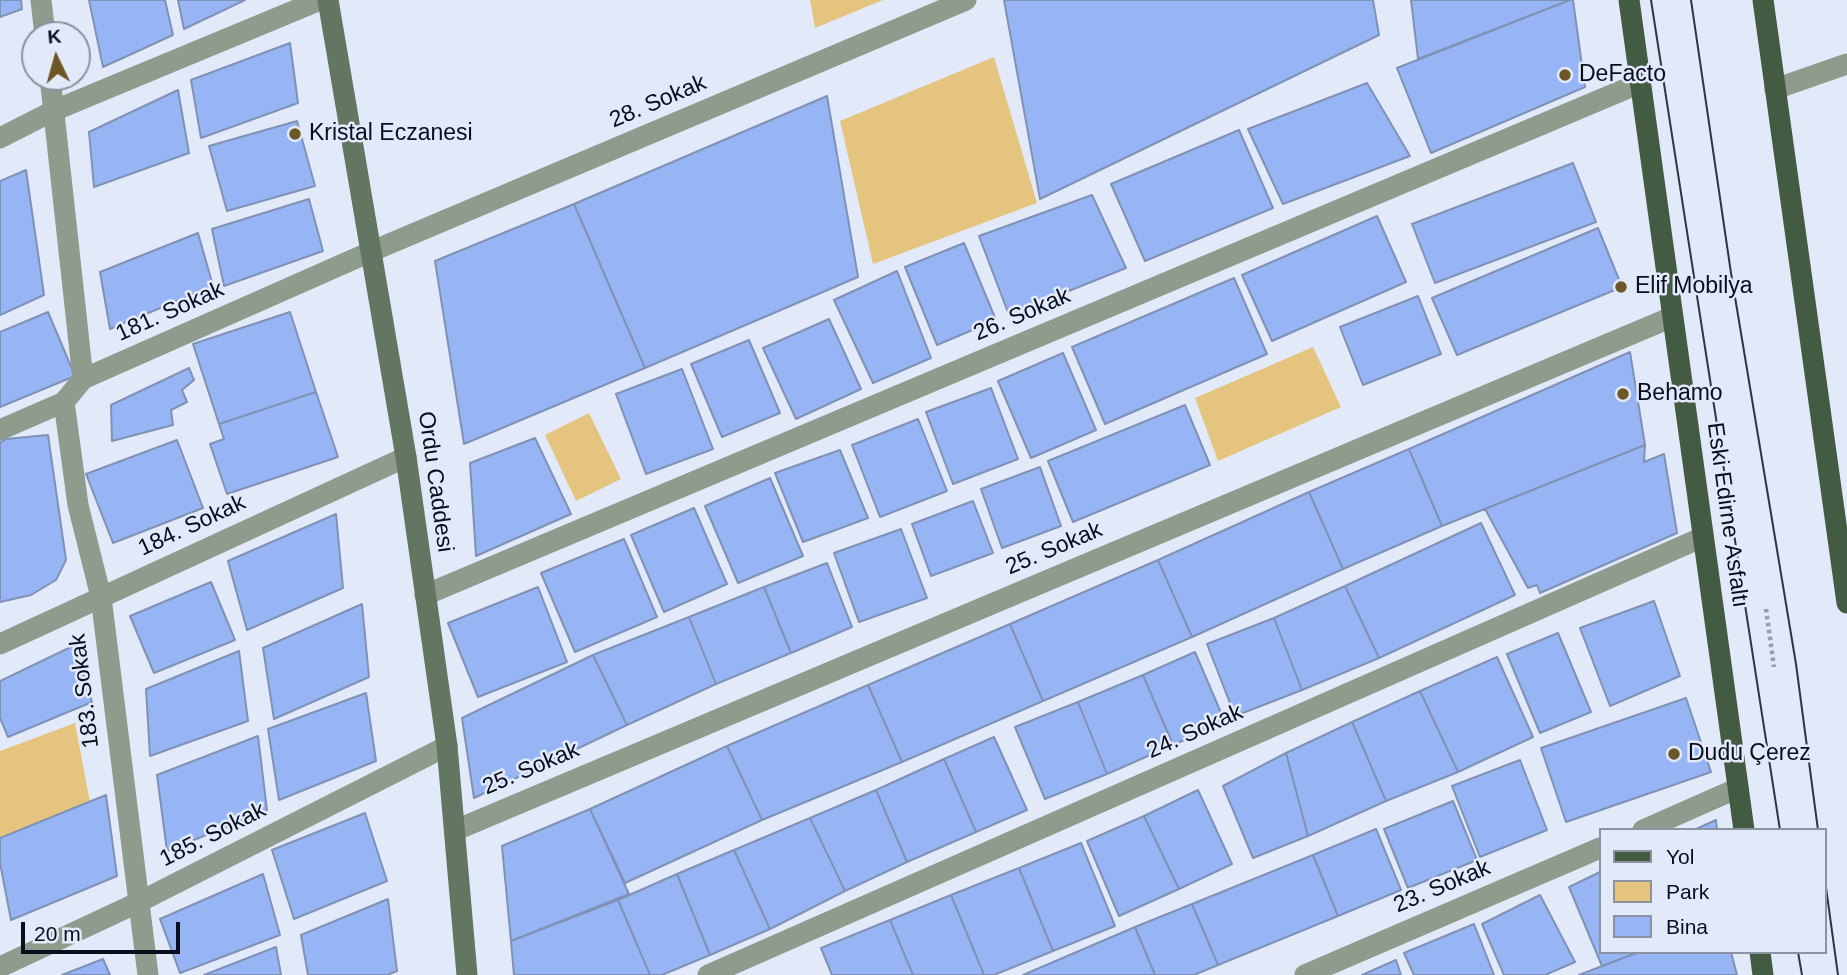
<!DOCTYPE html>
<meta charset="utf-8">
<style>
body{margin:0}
#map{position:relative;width:1847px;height:975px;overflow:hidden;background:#e2eafa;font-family:Arial,sans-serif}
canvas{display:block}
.legend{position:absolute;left:1599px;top:828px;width:228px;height:126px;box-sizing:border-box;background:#e2eafa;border:2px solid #8b92a1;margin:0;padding:9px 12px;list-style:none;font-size:21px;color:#080e1b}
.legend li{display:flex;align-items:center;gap:14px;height:35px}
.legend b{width:35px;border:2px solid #8b92a1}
.north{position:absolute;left:21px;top:21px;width:70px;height:70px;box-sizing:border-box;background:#e2eafa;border:2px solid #8b92a1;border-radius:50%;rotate:355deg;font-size:19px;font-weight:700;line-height:28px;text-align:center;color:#080e1b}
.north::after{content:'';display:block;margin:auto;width:24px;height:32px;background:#6d5726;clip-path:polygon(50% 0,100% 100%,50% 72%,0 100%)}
.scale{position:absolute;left:21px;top:922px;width:159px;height:32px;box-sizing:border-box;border:4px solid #080e1b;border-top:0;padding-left:9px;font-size:21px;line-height:24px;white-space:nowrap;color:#080e1b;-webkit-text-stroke:5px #e2eafa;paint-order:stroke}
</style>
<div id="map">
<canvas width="1847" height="975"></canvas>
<ul class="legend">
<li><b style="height:9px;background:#435b42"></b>Yol</li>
<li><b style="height:19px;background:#e5c480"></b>Park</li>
<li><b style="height:19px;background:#97b5f4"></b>Bina</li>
</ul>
<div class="north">K</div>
<div class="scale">20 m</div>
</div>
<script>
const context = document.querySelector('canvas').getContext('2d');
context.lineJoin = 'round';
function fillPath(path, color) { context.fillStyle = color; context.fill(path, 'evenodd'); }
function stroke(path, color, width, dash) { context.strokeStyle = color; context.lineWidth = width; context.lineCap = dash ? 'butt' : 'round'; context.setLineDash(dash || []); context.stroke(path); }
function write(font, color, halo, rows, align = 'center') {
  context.font = font + ' Arial,sans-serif'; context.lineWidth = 5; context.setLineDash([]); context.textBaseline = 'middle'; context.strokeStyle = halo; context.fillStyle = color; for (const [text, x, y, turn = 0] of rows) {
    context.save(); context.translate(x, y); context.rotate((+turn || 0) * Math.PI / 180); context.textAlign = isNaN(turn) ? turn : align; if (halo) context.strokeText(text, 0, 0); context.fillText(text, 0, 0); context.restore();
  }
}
fillPath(new Path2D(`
 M810,0h73l-68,28z
 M994,57l43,146 -164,61 -33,-143z
 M1313,347l28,60 -123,54 -23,-63z
 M589,413l32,66 -45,22 -31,-66z
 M75,723l15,79 -90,36v-87z`), '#e5c480');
const building = new Path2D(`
 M0,0h21l1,9 -22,8z
 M89,0h76l8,35 -70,32z
 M178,0h67l-61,29z
 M1004,0h369l6,35 -339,164z
 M1411,0h159l-152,59z
 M1570,0h3l12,87 -154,66 -34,-85z
 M290,43l8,60 -97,35 -10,-58z
 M1367,83l43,73 -127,48 -35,-75z
 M178,90l11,63 -95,34 -5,-55z
 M827,96l31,181 -213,91 -71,-164z
 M297,121l18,65 -88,25 -18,-65z
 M1239,130l34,78 -128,53 -34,-77z
 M1573,163l23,59 -161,61 -23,-59z
 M26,170l18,125 -44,20v-134z
 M1092,195l34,73 -117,47 -30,-79z
 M309,199l14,52 -99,35 -12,-57z
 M574,204l71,164 -181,76 -29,-183z
 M1377,216l29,66 -134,59 -30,-66z
 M1598,228l24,59 -165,68 -25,-57z
 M198,233l15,53 -103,43 -10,-57z
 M964,243l32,77 -59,25 -32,-78z
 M897,271l34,87 -58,25 -39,-83z
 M1234,278l33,76 -162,70 -33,-77z
 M1418,296l23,58 -78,31 -23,-58z
 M48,312l27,64 -75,31v-75z
 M290,312l26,80 -97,32 -26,-80z
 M829,319l32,70 -65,30 -33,-71z
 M749,340l31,73 -58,24 -31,-73z
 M1630,352l15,93 -203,81 -33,-77z
 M1063,353l33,77 -65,28 -33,-77z
 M189,368l5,12 -12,10 5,12 -16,8 2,15 -61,16 -1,-36z
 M682,369l31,80 -67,25 -30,-80z
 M991,388l27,71 -65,25 -27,-72z
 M316,392l22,65 -111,37 -17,-50 14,-5 -5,-15z
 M1185,405l25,60 -137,57 -25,-61z
 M918,419l29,72 -67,26 -28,-72z
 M48,435l18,125 -10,20 -25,15 -31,7v-160l6,-3z
 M535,438l36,76 -95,42 -6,-93z
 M177,440l26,68 -90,35 -27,-69z
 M1645,445l-1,17 20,-8 13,79 -137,60 -3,-8 -9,3 -43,-79z
 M1409,449l33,77 -99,43 -34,-77z
 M840,450l28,68 -65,24 -28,-69z
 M1040,467l21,59 -59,22 -21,-59z
 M770,478l33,78 -65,27 -33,-77z
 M1309,492l34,77 -151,68 -34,-77z
 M973,501l20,52 -62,23 -19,-52z
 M694,508l33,76 -63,28 -33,-77z
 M336,514l7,74 -96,42 -19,-69z
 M1481,523l34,72 -136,63 -34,-72z
 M901,529l26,69 -68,24 -25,-69z
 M624,539l33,78 -82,35 -34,-79z
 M1158,560l34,77 -149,64 -33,-77z
 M827,563l25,64 -61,26 -27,-66z
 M211,582l24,58 -81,33 -24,-57z
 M1345,586l34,72 -77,32 -28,-72z
 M538,587l29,75 -89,35 -30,-74z
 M764,587l27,66 -75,31 -27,-67z
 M1654,601l26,75 -70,30 -30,-78z
 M362,604l7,73 -95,42 -11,-71z
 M689,617l27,67 -89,41 -34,-70z
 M1274,618l28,72 -67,26 -28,-72z
 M1010,624l33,77 -141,61 -34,-77z
 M1558,633l33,79 -51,21 -33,-79z
 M75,645l17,57 -84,35 -8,-19v-37z
 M239,651l9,70 -98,35 -4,-67z
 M1195,652l30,70 -52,23 -30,-70z
 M593,655l34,70 -153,73 -12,-80z
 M1497,657l36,80 -75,35 -38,-81z
 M1143,675l30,70 -66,29 -29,-72z
 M868,685l34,77 -140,58 -35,-74z
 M1420,691l38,81 -72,29 -34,-79z
 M366,693l10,68 -97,39 -11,-71z
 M1686,698l25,74 -145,50 -25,-74z
 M1078,702l29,72 -62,25 -30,-72z
 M1352,722l34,79 -78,35 -22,-83z
 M258,736l9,74 -100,41 -10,-76z
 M994,737l33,73 -51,22 -32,-73z
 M727,746l35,74 -137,63 -35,-74z
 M1286,753l22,83 -55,22 -30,-72z
 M944,759l32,73 -69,30 -31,-72z
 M1520,760l27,70 -67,27 -28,-71z
 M876,790l31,72 -62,29 -35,-73z
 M1198,790l34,74 -53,25 -35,-73z
 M106,795l11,81 -106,44 -11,-57v-25z
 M1453,801l24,59 -69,28 -24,-59z
 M590,809l39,85 -118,47 -9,-95z
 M365,813l22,68 -93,38 -22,-69z
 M1144,816l35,73 -60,27 -32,-75z
 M810,818l35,73 -75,38 -36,-79z
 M1716,820l1,10h-23z
 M1376,829l25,61 -63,26 -25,-61z
 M1081,843l34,83 -62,25 -34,-83z
 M734,850l36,79 -60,26 -33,-81z
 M1313,855l25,61 -120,49 -26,-61z
 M1019,868l34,83 -59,24h-10l-33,-80z
 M1600,872v80h39l-37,14 -33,-79z
 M263,874l17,61 -100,38 -20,-54z
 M677,874l33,81 -48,20h-12l-32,-75z
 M951,895l33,80h-71l-23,-55z
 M1540,895l35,67 -30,13h-41l-22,-51z
 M388,899l9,72 -10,4h-79l-7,-40z
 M618,900l32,75h-136l-3,-34z
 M1192,904l26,61 -24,10h-39l-20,-48z
 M890,920l23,55h-81l-11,-27z
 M1474,924l20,51h-80l-10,-22z
 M1135,927l20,48h-132z
 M276,947l5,28h-77z
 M1639,952h92l6,23h-158z
 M103,959l7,16h-48z
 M1396,960l5,15h-39z`);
fillPath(building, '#97b5f4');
stroke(building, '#8091b6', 2);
stroke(new Path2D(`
 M1766,609l8,58`), '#969dac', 4.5, [3.5, 3.5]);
stroke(new Path2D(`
 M41,0l4,35
 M50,77l33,302
 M1775,89l72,-25
 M0,138l53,-27 267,-111
 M64,402l14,103 23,92 47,378
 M0,430l64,-28 19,-23 287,-127 596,-252
 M425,595l1215,-512
 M0,644l406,-187
 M456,830l1216,-513
 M1643,830l95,-42
 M0,967l137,-64 310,-157
 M708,975l995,-438
 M1305,975l295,-127`), '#8e9b8d', 21);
stroke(new Path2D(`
 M328,0l78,457 41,289 20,229`), '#627661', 21);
stroke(new Path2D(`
 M1629,0l115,830
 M1763,0l84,603
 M1760,952l3,23`), '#435b42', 21);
stroke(new Path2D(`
 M1651,0l129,830
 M1691,0l40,273 65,391 22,166
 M1824,873l14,102
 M1798,952l4,23`), '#2f3643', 2);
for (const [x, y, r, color] of [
 [1565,75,7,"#6d5726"],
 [295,134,7,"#6d5726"],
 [1621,287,7,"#6d5726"],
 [1623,394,7,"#6d5726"],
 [1674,754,7,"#6d5726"]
]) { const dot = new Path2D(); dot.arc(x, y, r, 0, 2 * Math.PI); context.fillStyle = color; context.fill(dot); stroke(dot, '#e2eafa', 2.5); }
write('23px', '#080e1b', '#e2eafa', [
 ["DeFacto",1579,75],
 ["Kristal Eczanesi",309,134],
 ["Elif Mobilya",1635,287],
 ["Behamo",1637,394],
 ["Dudu Çerez",1688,754]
], 'left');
write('23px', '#080e1b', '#e2eafa', [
 ["28. Sokak",658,102,-23],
 ["181. Sokak",170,312,-24],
 ["26. Sokak",1022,315,-23],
 ["Ordu Caddesi",435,482,82],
 ["Eski Edirne Asfaltı",1727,515,82],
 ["184. Sokak",192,526,-25],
 ["25. Sokak",1054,549,-23],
 ["183. Sokak",85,691,-97],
 ["24. Sokak",1195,732,-24],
 ["25. Sokak",531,769,-23],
 ["185. Sokak",213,835,-27],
 ["23. Sokak",1442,887,-23]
]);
</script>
